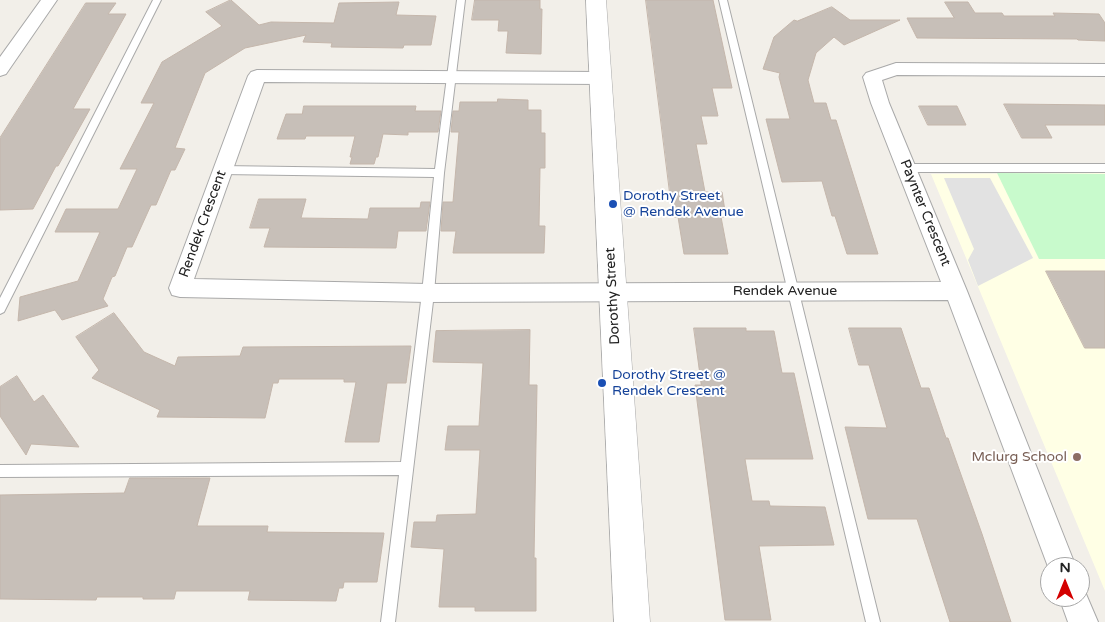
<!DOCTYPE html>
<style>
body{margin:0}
#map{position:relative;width:1105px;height:622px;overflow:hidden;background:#f2efe9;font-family:"Varela Round",sans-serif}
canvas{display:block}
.north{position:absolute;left:1040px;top:557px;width:50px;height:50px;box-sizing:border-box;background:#fff;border:1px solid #a7a7a7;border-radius:50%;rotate:0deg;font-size:14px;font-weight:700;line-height:20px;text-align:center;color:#222}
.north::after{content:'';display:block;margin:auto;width:18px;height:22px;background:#d40000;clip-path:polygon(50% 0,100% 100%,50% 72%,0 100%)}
</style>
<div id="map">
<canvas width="1105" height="622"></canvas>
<div class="north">N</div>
</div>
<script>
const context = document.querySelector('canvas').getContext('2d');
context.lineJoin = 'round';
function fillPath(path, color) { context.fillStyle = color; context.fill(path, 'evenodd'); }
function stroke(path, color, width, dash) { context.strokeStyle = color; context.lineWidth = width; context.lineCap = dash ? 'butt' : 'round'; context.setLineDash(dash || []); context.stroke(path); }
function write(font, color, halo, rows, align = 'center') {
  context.font = font + ' "Varela Round",sans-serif'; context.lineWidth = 4; context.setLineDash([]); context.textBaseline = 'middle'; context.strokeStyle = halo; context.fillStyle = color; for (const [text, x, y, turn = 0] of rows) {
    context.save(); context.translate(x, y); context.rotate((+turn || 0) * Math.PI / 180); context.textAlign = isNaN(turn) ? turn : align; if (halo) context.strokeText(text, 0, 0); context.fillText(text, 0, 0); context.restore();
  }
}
fillPath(new Path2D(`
 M1105,173v418l-174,-417z`), '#ffffe5');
fillPath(new Path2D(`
 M997,173l108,1v85h-66z`), '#c8facc');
fillPath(new Path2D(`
 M944,178h46l43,80 -55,28 -10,-26 6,-11z`), '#e2e2e2');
const building = new Path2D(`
 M231,0l28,25 12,-3 63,1 5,-20 60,-1 -3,13 40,1 -5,29h-27l-1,3 -72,-1 1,-4 -29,-1 3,-7 -61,13 -40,25 -30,75 10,1 -10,21h-4l-15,35h-5l-19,42h-5l-12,29 -3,1 -9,22 5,7 -46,14 -7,-10 -37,11 2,-24 58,-16 22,-49h-45l11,-23h52l19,-40h-17l34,-66h-13l21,-41 60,-36 -16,-14z
 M475,0h65v9h2l-1,45 -35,-1 2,-22h-10l1,-11h-27z
 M646,0h67l19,88h-20l6,28h-17l6,28h-11l9,48h17l4,25h-5l7,37h-44l-6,-37h-5z
 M945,2h23l7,11h27l2,3h51l-2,-3 46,1 6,9v18l-27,-1 -1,-1 -160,-1 -10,-20h47z
 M86,3h30l-8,11h18l-53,95h17l-32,57h-2l-23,43 -33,1v-72z
 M832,7l18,13h50l-56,25 -10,-8 -18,16 -8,27 6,23h12l5,17h5l42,134h-31l-12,-38h-3l-10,-35 -40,1 -16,-63h24l-11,-42 1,-4 -17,-4 11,-32 20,-17 3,1z
 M498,99l30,1v10h13v23h4v35h-5l-1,58h6l-1,27h-91l3,-22h-15l2,-29h10l6,-70h-8l2,-21h6l1,-9h37z
 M1004,104l101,1v20h-60l7,13h-30z
 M304,106h112l-1,5h26l-3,21h-30v3l-25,-1 -5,23h-2l-2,7h-24l2,-7h-2l5,-21h-49l-1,3h-28l9,-25h16z
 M919,106h38l9,19h-38z
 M259,199h47l-5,19 67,1 2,-11h50l1,-6h9l-4,29h-28l-2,17 -132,-1 6,-19h-20z
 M1046,271h59v77h-20z
 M114,313l30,39 31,14 3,-9 62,-1 3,-9 168,-1 -5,37h-19l-8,59h-34l11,-60h-12v-3h-65l-1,4h-5l-8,35 -108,-1 3,-7 -68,-32 7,-8 -23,-33z
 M694,328h52v3h28l8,42h12l19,86h-68l7,42h17l1,5 55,1 9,38 -75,1 12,74h-46l-30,-235h6z
 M849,328h52l20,60h8l17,50h2l34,96 29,88h-61l-33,-103h-49l-23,-92 42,1 -18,-63h-10z
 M530,330l-1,55h8l-3,173h2v53h-61v-4h-36l5,-58 -33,-2 3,-25h22l1,-7 39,-1 4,-64h-35l3,-24h31l4,-63 -50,-1 3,-31z
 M17,376l17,26 9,-7 36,52 -48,-3 -5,11 -26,-39v-29z
 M130,478h80l-13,48h71l-1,6 117,1 -7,49h-33l-1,6h-4l-3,13 -88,-1 2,-9h-74l-2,8h-31v-2h-46l-1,3 -96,-1v-104l124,-2z`);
fillPath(building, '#c7bfb8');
stroke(building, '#c4b6ab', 1);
const service = new Path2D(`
 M153,0h8l-157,312 -4,2v-16z
 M457,0h8l-21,173 -10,120 -39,329h-14l18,-147 -399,2v-12l401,-3 21,-169 12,-116 -212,-3 -5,-4 5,-4 213,3z
 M719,0h8l153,622h-14z
 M907,164h198v8h-198l-5,-4z`);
const minor = new Path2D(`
 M41,0h16l-51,74 -6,2v-19z
 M896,63l209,1v12l-208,-1 -15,5 7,23 78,188 109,276h-26v5l-102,-272 -520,2 -248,-5 -8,-2 -3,-7 79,-212 3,-4 6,-2 344,2 6,2 3,4 -3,4 -6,2 -337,-2 -70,197 234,5 513,-2 -70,-179 -8,-26 3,-4z
 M1080,586l3,1 15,35h-30l-9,-25h21z`);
const tertiary = new Path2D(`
 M586,0h20l44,622h-36z`);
stroke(service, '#a9a9a9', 2);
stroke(minor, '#a9a9a9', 2);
stroke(tertiary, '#a9a9a9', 1);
fillPath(service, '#fff');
fillPath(minor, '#fff');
fillPath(tertiary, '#fff');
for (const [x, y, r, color] of [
 [613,204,5,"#1a4fb4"],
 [602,383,5,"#1a4fb4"],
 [1077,457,5,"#8d6e63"]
]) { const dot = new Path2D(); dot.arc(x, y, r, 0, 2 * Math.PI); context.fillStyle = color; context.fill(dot); stroke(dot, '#fff', 2); }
write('14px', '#164399', '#fff', [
 ["Dorothy Street",623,196],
 ["@ Rendek Avenue",623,212],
 ["Dorothy Street @",612,375],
 ["Rendek Crescent",612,391]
], 'left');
write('14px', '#222', '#fff', [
 ["Paynter Crescent",925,213,68],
 ["Rendek Crescent",203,224,-70],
 ["Rendek Avenue",785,291],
 ["Dorothy Street",613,296,-93]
]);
write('14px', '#785e54', '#fff', [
 ["Mclurg School",1067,457]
], 'right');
</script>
